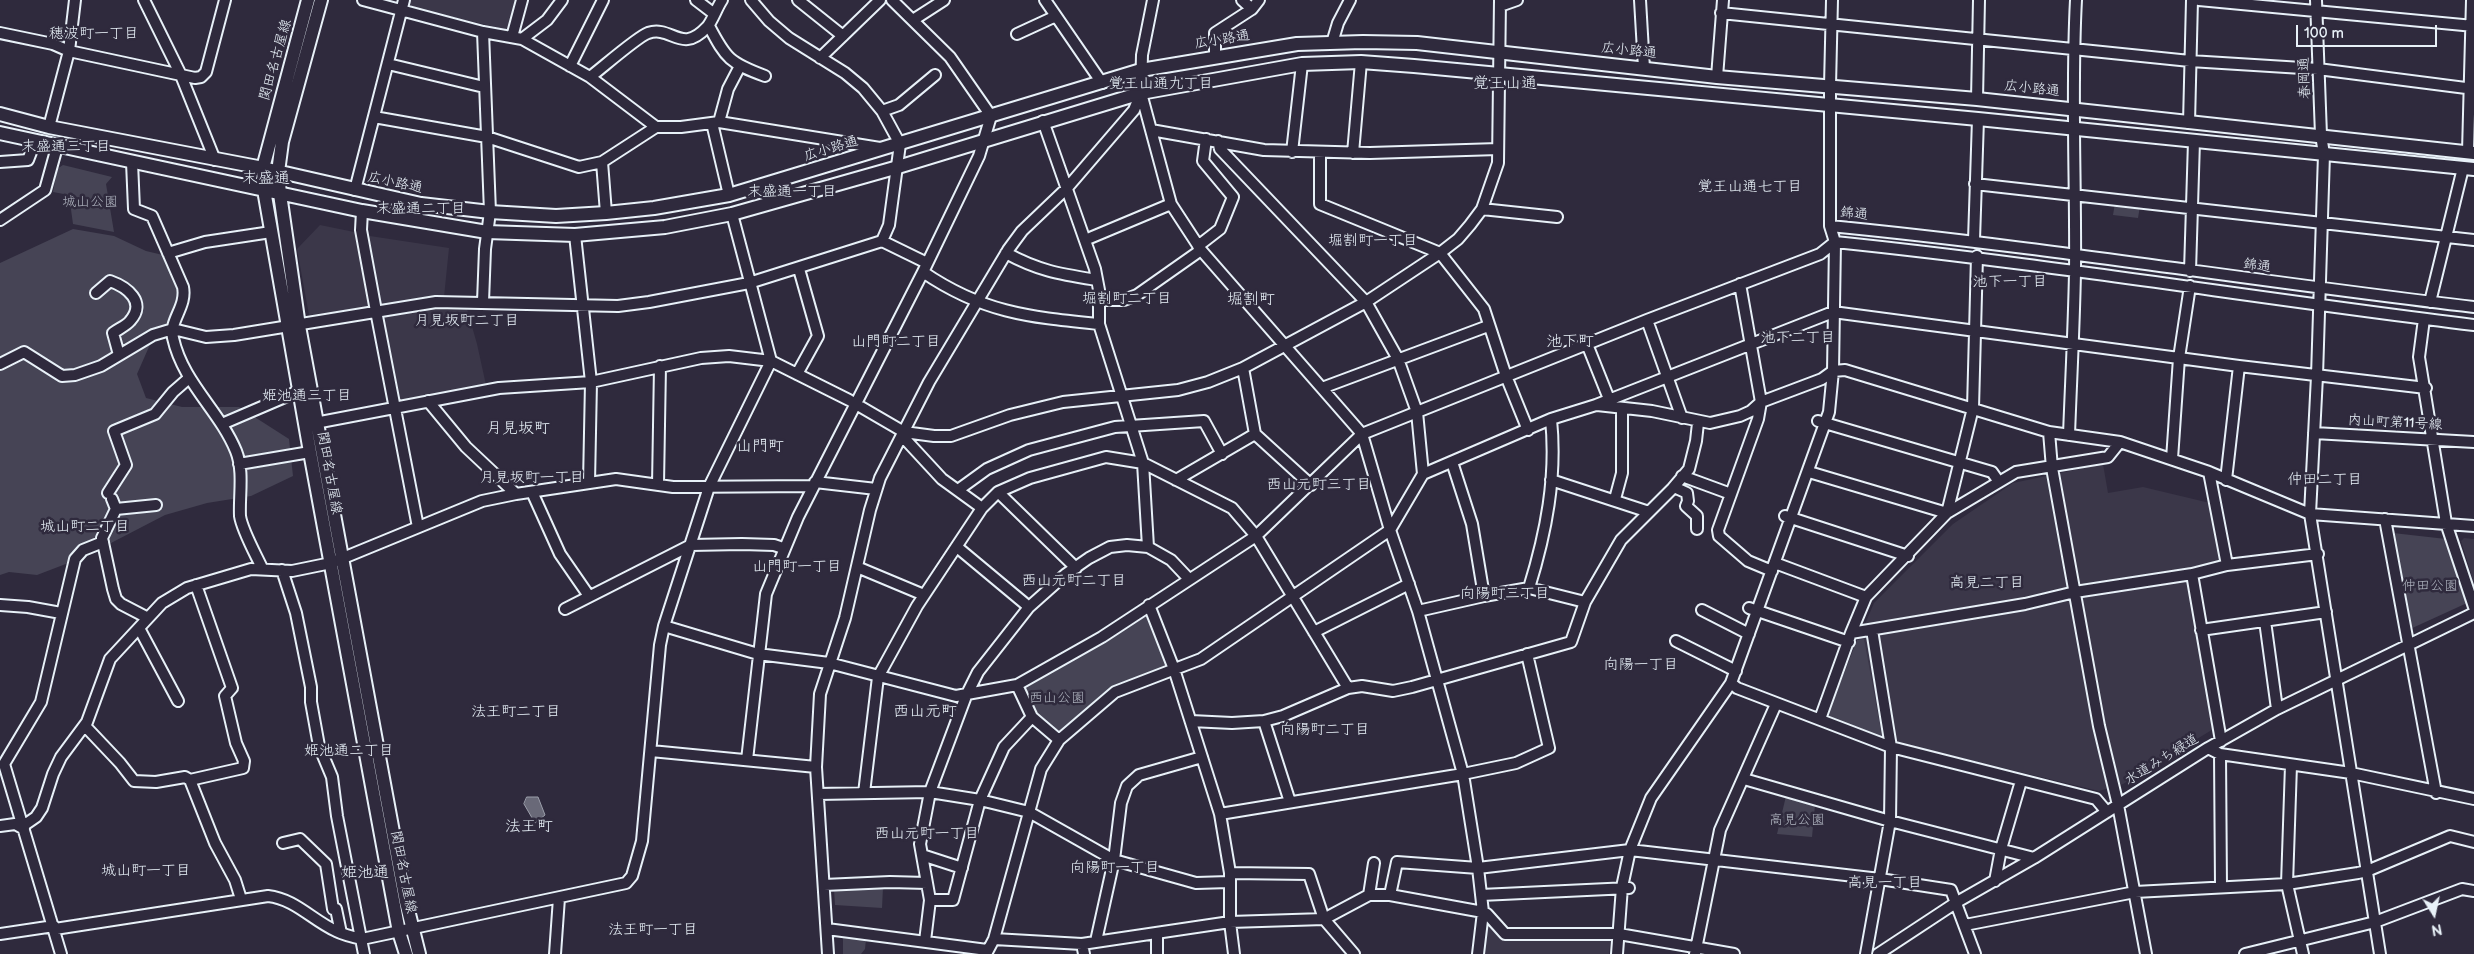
<!DOCTYPE html>
<meta charset="utf-8">
<style>
body{margin:0}
#map{position:relative;width:2474px;height:954px;overflow:hidden;background:#2f2a3d;font-family:"Balsamiq Sans",sans-serif}
canvas{display:block}
.north{position:absolute;left:2409px;top:889px;width:50px;height:50px;-webkit-text-stroke:4px #2f2a3d;paint-order:stroke;rotate:170deg;font-size:14px;font-weight:700;line-height:20px;text-align:center;color:#e8f1f8}
.north::after{content:'';display:block;margin:auto;width:18px;height:22px;background:#e8f1f8;clip-path:polygon(50% 0,100% 100%,50% 72%,0 100%)}
.scale{position:absolute;left:2296px;top:25px;width:141px;height:22px;box-sizing:border-box;border:2px solid #e8f1f8;border-top:0;padding-left:6px;font-size:15px;line-height:18px;white-space:nowrap;color:#e8f1f8;-webkit-text-stroke:4px #2f2a3d;paint-order:stroke}
</style>
<div id="map">
<canvas width="2474" height="954"></canvas>
<div class="north">N</div>
<div class="scale">100 m</div>
</div>
<script>
const context = document.querySelector('canvas').getContext('2d');
context.lineJoin = 'round';
function fillPath(path, color) { context.fillStyle = color; context.fill(path, 'evenodd'); }
function stroke(path, color, width, dash) { context.strokeStyle = color; context.lineWidth = width; context.lineCap = dash ? 'butt' : 'round'; context.setLineDash(dash || []); context.stroke(path); }
function write(font, color, halo, rows, align = 'center') {
  context.font = font + ' "Balsamiq Sans","Klee One",sans-serif'; context.lineWidth = 5; context.setLineDash([]); context.textBaseline = 'middle'; context.strokeStyle = halo; context.fillStyle = color; for (const [text, x, y, turn = 0] of rows) {
    context.save(); context.translate(x, y); context.rotate((+turn || 0) * Math.PI / 180); context.textAlign = isNaN(turn) ? turn : align; if (halo) context.strokeText(text, 0, 0); context.fillText(text, 0, 0); context.restore();
  }
}
fillPath(new Path2D(`
 M410,0h107l-8,30 -96,-22 -4,-5z
 M320,225l39,8 12,70 -2,4 -60,8 -12,-66z
 M370,236l79,12 -5,49 -63,9 -13,-66z
 M450,307l17,2 10,35 9,41 -84,16 -4,-2 -14,-81 3,-3z
 M2103,464l5,29 35,-6 67,16 11,57 -2,2 -32,6 28,160 -92,56 -24,7 -200,-48 -73,-27 48,-113 79,-79 60,-41z
 M2464,538l10,1v44l-13,-42z
 M1487,918l16,20 108,-1 -2,17h-128z`), '#3b3749');
fillPath(new Path2D(`
 M63,165l49,12 -6,7 8,48 -41,-8 -4,-29 -16,-3 4,-23z
 M2115,203l25,3 -2,12 -25,-3z
 M73,229l41,7 32,15 21,5 15,35 -11,32 -19,17 -15,34 9,24 36,9h57l50,32 4,37 -42,20 -44,7 -42,12 -81,42 -47,18 -28,-3 -9,3v-312z
 M2393,533l53,6 21,64 -59,27 -18,-95z
 M1145,613l4,1 19,50 -1,3 -53,19 -12,8 -41,38 -6,1 -20,-18 -12,-24 1,-4z
 M1864,639l18,97 -1,1 -51,-20 -2,-3 29,-74z
 M1786,796l29,9 -3,32 -35,-3z
 M883,887l-1,21 -47,-3 -1,-16z
 M843,937l23,2 -1,10 -4,5h-18z`), '#464455');
const water = new Path2D(`
 M527,797h11l7,18 -10,8 -11,-19z`);
fillPath(water, '#696978');
stroke(water, '#9c9fab', 1);
const minor = new Path2D(`
 M144,0l36,73 35,87
 M363,0l120,32 39,7 68,38 66,50
 M696,0l17,13
 M751,0l18,21 20,17 56,35 18,15 19,23 18,33 -11,81 -7,16
 M798,0l45,36
 M1045,0l57,83
 M1153,0l-11,55 -1,38 30,111 30,46 161,184 28,96 28,81 45,163 15,94 5,44 -5,42
 M1242,0l10,9
 M1640,0l4,68
 M2199,0l275,26
 M2316,0l5,135 3,19 -7,222 -7,138 70,440
 M1500,6l17,-6
 M1721,13l469,48 128,8 156,20
 M913,20l31,-20
 M709,26c17,33 21,37 56,50
 M483,32l7,180 -5,37 -2,53
 M0,33l53,11 16,7 126,27 6,-1 5,-5 19,-72
 M1017,34l39,-18
 M512,37l10,-37
 M522,39l25,-19 15,-20
 M1332,43l6,-20 12,-23
 M1215,56v-23l37,-24 7,-9
 M820,58l60,-58
 M388,64l96,23
 M570,66l33,-66
 M590,77c12,-9 47,-40 58,-44 24,-8 33,22 59,-6 5,-5 10,-20 15,-27
 M1717,77l6,-77
 M1977,99l2,-99
 M882,111l17,-6 36,-30
 M374,117l113,20 92,30 23,-5 54,-35h25l38,-5 161,26
 M1043,121l52,148 4,21v34l44,139 5,84
 M719,122l9,-33 12,-23
 M712,123l17,72
 M2189,123l3,-123
 M49,127l20,-76 6,-51
 M1151,130l113,20 106,3 128,-4
 M1218,141l2,8 146,153 32,57 19,53 6,62
 M1292,152l10,-88
 M2468,152l4,-152
 M1320,153v51l120,49 44,56 22,67 22,54
 M1353,153l8,-91
 M0,162l28,-2 7,-18
 M132,162l2,47 18,7 31,71c4,20 -14,33 -10,51 10,45 46,72 63,113 8,20 3,44 4,65 2,14 16,39 22,52
 M602,162l4,51
 M1975,184l499,56
 M355,190l49,-190
 M1482,209l75,8
 M362,211l-1,19 15,81 42,216
 M0,220l45,-30 12,-43
 M1830,226c216,21 429,56 644,81
 M575,235l16,147 -2,101
 M1085,240l86,-36
 M1974,240l4,-121
 M1198,246l22,-17 13,-32 -30,-36 3,-22
 M168,253l37,-11 66,-10
 M1006,253c33,18 54,21 91,27
 M2190,271l4,-130
 M923,272c60,41 106,45 176,52
 M1740,284l21,118 -3,17 -40,111 1,6 29,25 24,10
 M96,293l14,-12c17,6 37,21 20,40 -4,5 -12,8 -17,12l6,22
 M1100,300h24l13,-5 64,-45
 M2430,302l33,-134
 M2424,319l-5,38 27,166 28,84
 M1647,320l35,98
 M1587,344l22,55
 M0,364l24,-12 38,24 13,-1 26,-9 52,-31 20,-6 33,8 28,-2 202,-33 182,4 31,-4 100,-19 133,-42 45,22
 M1243,368l12,66 56,51
 M797,374l21,-38 -19,-67
 M1322,388l166,-62
 M428,401l38,46 50,47
 M1597,405l55,6 58,12 30,-7 11,-5 10,-9 61,-23 11,-8 12,-1 204,62 71,10 89,30 101,42 164,12
 M1818,421l174,51 7,10
 M222,424l77,-33
 M310,424l189,-36 92,-6 110,-24 28,-2 42,5 78,39 55,32 30,4h17l59,-21 53,-13 115,-12 30,-8 35,-14 123,-66 74,-49 18,-14 12,-14 12,-16 16,-46 2,-163
 M904,432l1,7 37,40 40,29
 M2049,432l3,36 47,258 19,79 28,149
 M2314,433l160,9
 M2069,435c2,-54 5,-109 6,-163 1,-91 -4,-181 1,-272
 M2172,459l7,-101 11,-72
 M1452,462l20,62 12,72
 M239,464l71,-12
 M1809,472l138,41 26,-105 4,-152
 M2209,472l18,93
 M1682,476l49,18
 M1176,480l79,-46
 M1551,480l98,32
 M2226,480l13,-114
 M815,482l61,7
 M658,485l2,-119
 M1674,487l13,6 1,8 -2,5 11,10v13
 M958,490l29,-21 42,-19 86,-23 89,-6 18,33
 M532,492l28,62 29,42
 M998,492l78,76
 M108,493l18,-28 -12,-34 41,-17 18,-22 16,-14
 M112,499l4,10 -14,29 11,51 3,10 5,5 27,14
 M1615,499l7,-26v-64
 M116,509l40,-4
 M1785,516l123,40
 M2385,519l51,274
 M957,547l72,60
 M1775,563l91,34
 M857,567l67,28
 M282,570l14,43 15,74v15l8,44 13,31 5,39 27,138
 M2192,574l29,167
 M1529,588c17,-55 28,-111 22,-169
 M0,605l28,2 33,6
 M1149,605l25,64 46,145 10,59v49l4,32
 M1749,608l100,34
 M565,609l126,-64 51,-1 32,1 9,3
 M1702,610l47,24
 M1418,611l66,-15 45,-8 56,14
 M2265,621l12,88
 M664,626l94,28 71,9 127,33 61,-11 85,-48 154,-101 106,-102 285,-114 173,-66 15,-12c214,22 426,57 639,83
 M139,628l39,73
 M2201,630l125,-18
 M1314,632l95,-48
 M1851,633l15,-36 81,-84 69,-41 92,-15 12,-15
 M1676,641l60,30
 M1731,683l6,5 154,59 205,52 11,13
 M1017,685l15,32 27,23
 M1820,719l31,-86 174,-29 50,-12 117,-18 35,-9 91,-11
 M1191,721l41,2 32,-2 19,-5 65,-28 14,-2 31,5 19,-4 159,-45 14,-40 36,-62 51,-51 17,-20 7,-28 2,-18
 M1264,721l26,81
 M85,726l35,37 14,18 22,1 29,-5 5,3 53,-12 1,-7 -8,-18 -11,-47 7,-8 -36,-103
 M2208,748l12,6 131,19 123,26
 M651,751l165,16
 M2220,754l1,133
 M747,760l19,-166 32,-77 125,-245 56,-116 12,-40 -41,-59 -58,-57
 M2291,765l-4,119 16,70
 M1744,779l146,42 144,37
 M190,780l25,63 20,37 6,19
 M864,793l14,-116 39,-71 65,-98 16,-16 32,-14 76,-21 37,6 89,45 24,28 92,152
 M818,794l112,-2 50,8 49,12 85,48 82,23 33,-1
 M1220,814l243,-40 53,-11 33,-15 -22,-94
 M0,826l15,-2 9,5
 M23,826l13,-9 6,-9 11,-34 8,-17 26,-35 23,-63 52,-56 25,-15 64,-19 41,2 39,-8 151,-62 34,-7 100,-15 57,8 140,-1
 M283,843l17,-4 26,25 7,45h3l5,24
 M922,855l40,13
 M1230,873l79,1 15,45 30,35
 M1995,881l6,-32 20,-68
 M824,885l66,-3 37,1
 M1369,895l5,-32
 M1390,895l7,-33 81,6 152,-18 250,29 71,11 24,64
 M1481,895l148,-7
 M930,900h23l27,-100 24,-53 28,-30
 M1965,925l170,-33 152,-8 71,-11 9,-2 83,-35 24,6
 M55,929l213,-33c27,3 44,24 68,35 8,4 17,6 26,8l264,-56 6,-7 10,-35 18,-196 4,-19 45,-139 62,-126 -39,-147
 M827,929l160,21
 M1157,933v21
 M0,934l54,-8
 M994,939l88,5 148,-22 94,-3 45,-24h21l93,17 4,2 18,20h114l115,20
 M925,941l5,-41 -10,-56 10,-52 36,-96 12,-24 51,-65 37,-33 23,-16 21,-11 17,-2 21,2 23,13 18,19
 M1096,941l18,-81 7,-57 6,-17 12,-11 63,-18
 M1082,944l2,10
 M61,954l-57,-190 37,-62 34,-143 8,-9 20,-8
 M555,954l4,-56
 M828,954l-12,-187 4,-73 25,-76 25,-108 10,-32 49,-96 79,-132 14,-19 45,-43 67,-78 7,-17
 M986,954l8,-15 47,-170 18,-29 56,-48 86,-33 189,-129 33,-56 128,-55 45,-14 237,-93 406,54 187,22
 M1617,954l5,-67 8,-37 21,-52 80,-115 98,-271 4,-41 2,-129 -5,-16v-140l2,-86
 M1695,954l25,-124 56,-126
 M1866,954l24,-133 1,-74 -19,-117
 M1878,954l79,-52 77,-44 174,-110 69,-39 197,-96
 M2245,954l130,-32 87,-33 12,2`);
const major = new Path2D(`
 M308,0l-45,168 1,22 46,262 89,480 7,22
 M321,0l-39,142 -4,30 2,22 19,132 107,576 13,52
 M0,114l49,13 214,41 158,36 69,8 66,4 50,-3 48,-5 75,-13 412,-125 156,-26 66,-2 54,1 300,34 260,22 497,54
 M0,133l362,78 125,21 88,3 90,-8 67,-13 166,-47 243,-74 161,-29 59,-2 53,4 564,53 496,50`);
stroke(minor, '#e8f1f8', 14);
stroke(major, '#e8f1f8', 16);
stroke(minor, '#2f2a3d', 10);
stroke(major, '#2f2a3d', 12);
write('14px', '#e8f1f8', '#2f2a3d', [
 ["広小路通",1222,40,-9],
 ["広小路通",1629,51,6],
 ["関田名古屋線",276,60,-74],
 ["春岡通",2305,78,-92],
 ["広小路通",2032,89,6],
 ["広小路通",831,149,-17],
 ["広小路通",395,183,12],
 ["錦通",1854,214,6],
 ["錦通",2257,266,8],
 ["内山町第11号線",2395,423,3],
 ["関田名古屋線",329,473,80],
 ["水道みち緑道",2162,760,-32],
 ["関田名古屋線",403,872,79]
]);
write('14px', '#afb4bf', '#2f2a3d', [
 ["城山公園",90,202],
 ["仲田公園",2430,586],
 ["西山公園",1057,698],
 ["高見公園",1797,820]
]);
write('15px', '#e8f1f8', '#2f2a3d', [
 ["穂波町一丁目",94,34],
 ["覚王山通九丁目",1161,84],
 ["末盛通三丁目",66,147],
 ["覚王山通七丁目",1750,187],
 ["末盛通一丁目",792,192],
 ["末盛通二丁目",421,209],
 ["堀割町一丁目",1373,241],
 ["池下一丁目",2010,282],
 ["堀割町二丁目",1127,299],
 ["月見坂町二丁目",467,321],
 ["池下二丁目",1798,338],
 ["山門町二丁目",896,342],
 ["姫池通三丁目",307,396],
 ["月見坂町一丁目",532,478],
 ["仲田二丁目",2325,480],
 ["西山元町三丁目",1319,485],
 ["城山町二丁目",85,527],
 ["山門町一丁目",797,567],
 ["西山元町二丁目",1074,581],
 ["高見二丁目",1987,583],
 ["向陽町三丁目",1505,594],
 ["向陽一丁目",1641,665],
 ["法王町二丁目",516,712],
 ["向陽町二丁目",1325,730],
 ["姫池通二丁目",349,751],
 ["西山元町一丁目",927,834],
 ["向陽町一丁目",1115,868],
 ["城山町一丁目",146,871],
 ["高見一丁目",1885,883],
 ["法王町一丁目",653,930]
]);
write('16px', '#e8f1f8', '#2f2a3d', [
 ["覚王山通",1505,84],
 ["末盛通",266,179],
 ["堀割町",1251,300],
 ["池下町",1570,342],
 ["月見坂町",518,429],
 ["山門町",760,447],
 ["西山元町",925,712],
 ["法王町",529,827],
 ["姫池通",365,873]
]);
</script>
